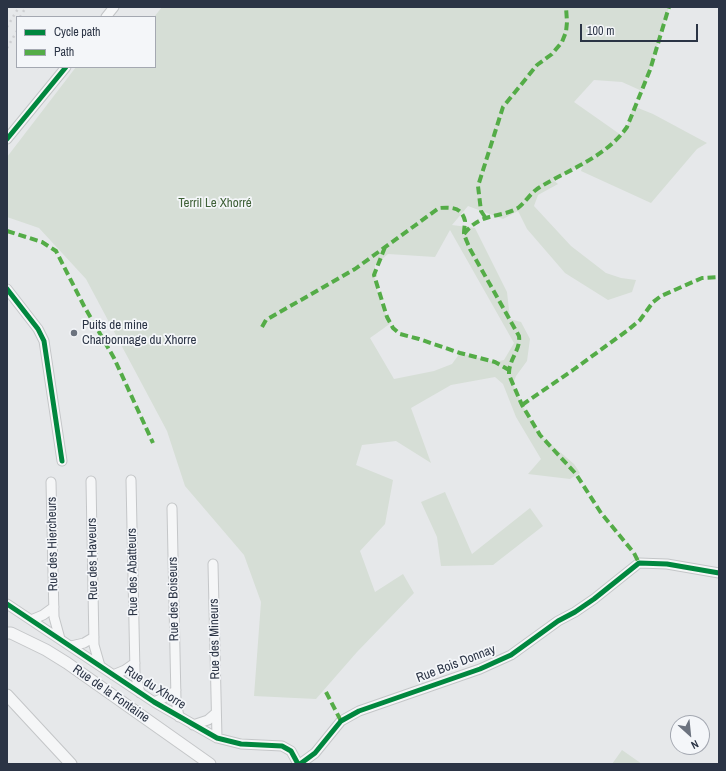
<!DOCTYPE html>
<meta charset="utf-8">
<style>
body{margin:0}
#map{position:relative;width:726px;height:771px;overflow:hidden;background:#e6e8ea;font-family:"Archivo Narrow",sans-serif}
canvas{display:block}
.frame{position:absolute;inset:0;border:8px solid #2b3445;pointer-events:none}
.legend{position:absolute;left:16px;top:16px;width:140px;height:52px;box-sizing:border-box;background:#f4f6f9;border:1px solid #a4a8b1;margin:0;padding:5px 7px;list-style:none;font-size:12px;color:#2b3445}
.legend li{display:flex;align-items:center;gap:8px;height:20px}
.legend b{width:20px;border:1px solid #a4a8b1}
.north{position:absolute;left:670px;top:715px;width:40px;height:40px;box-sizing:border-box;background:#f4f6f9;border:1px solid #a4a8b1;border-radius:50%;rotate:153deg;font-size:11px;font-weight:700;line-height:16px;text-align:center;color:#2b3445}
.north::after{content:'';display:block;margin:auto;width:14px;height:18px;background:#6c737f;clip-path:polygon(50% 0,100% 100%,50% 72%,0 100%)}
.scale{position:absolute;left:580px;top:24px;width:118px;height:18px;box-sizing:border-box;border:2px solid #2b3445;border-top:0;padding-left:5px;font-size:12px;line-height:14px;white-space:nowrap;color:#2b3445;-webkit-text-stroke:3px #f4f6f9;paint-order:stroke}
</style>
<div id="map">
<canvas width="726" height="771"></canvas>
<div class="frame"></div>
<ul class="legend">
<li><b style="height:5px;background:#00873e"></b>Cycle path</li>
<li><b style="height:5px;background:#54ac47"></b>Path</li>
</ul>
<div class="north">N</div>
<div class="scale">100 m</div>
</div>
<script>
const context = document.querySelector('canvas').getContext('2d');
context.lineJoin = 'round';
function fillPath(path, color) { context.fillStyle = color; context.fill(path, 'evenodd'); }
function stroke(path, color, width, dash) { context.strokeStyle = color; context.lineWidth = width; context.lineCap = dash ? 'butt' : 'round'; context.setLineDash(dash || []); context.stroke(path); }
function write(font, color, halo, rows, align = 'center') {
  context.font = font + ' "Archivo Narrow",sans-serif'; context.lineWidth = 3.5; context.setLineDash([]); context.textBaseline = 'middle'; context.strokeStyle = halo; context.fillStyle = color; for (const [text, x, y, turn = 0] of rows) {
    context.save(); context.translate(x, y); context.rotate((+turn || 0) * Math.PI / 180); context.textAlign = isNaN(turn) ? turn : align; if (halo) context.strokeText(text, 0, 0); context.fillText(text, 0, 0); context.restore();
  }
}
fillPath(new Path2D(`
 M162,7h507l-19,63 -8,21 -20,-9 -28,-2 -20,22 47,33 6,-8 6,-21 20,8 54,29 -10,6 -46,54 -70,-32 2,-6 -30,15 5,4 -20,11 -4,11 37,40 35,27 15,5 15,2 -4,12 -24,8 -43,-27 -38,-44 -9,-18 -15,8 -35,-13 -16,19 23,3 32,64 3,27 11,3 9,17 -3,22 -11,15 -3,8 9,21 18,30 34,29 6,9 -10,6 -42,-5 13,-15 -25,-42 -13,-33 -8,-7 -44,8 -40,23 20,55 -35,-22 -34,4 -6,20 37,15 -8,44 -25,27 15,41 28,-18 11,19 -57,59 -41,47 -62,-3 7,-94 -17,-47 -59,-69 -18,-55 -81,-152 -47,-51 -32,-11v-60l69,-90h79l-1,-50zM450,230l64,113 -10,17 -9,2 -35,-9 -8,11 -18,7 -40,8 -24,-41 21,-15c-10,-15 -18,-41 -16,-58l13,-11 47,3z
 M445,492l27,62 58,-46 13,18 -50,39 -52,1 -4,-29 -16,-35z
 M622,750l20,14h-30z`), '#d6ded6');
const minor = new Path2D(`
 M106,17l8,-10
 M7,139l59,-72
 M7,289l31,40 6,12 18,120
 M131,480l4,193 5,20
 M91,481l3,164 6,21
 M51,482l3,135 6,22
 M172,508l4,192 3,17
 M213,564l4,174
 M7,604l147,98 63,36 24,6 41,2 9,5 7,13
 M31,620l12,-5 11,-8
 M71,646l13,-3 10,-6
 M113,675l12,-5 10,-7
 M154,702l14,-6 8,-6
 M193,725l15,-5 8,-7
 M300,764l15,-11 26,-32 18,-10 121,-42 31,-14 47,-34 17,-9 19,-13 45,-36 28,1 52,9`);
const tertiary = new Path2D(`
 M7,633h4l35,17 21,13 143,101
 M7,695l64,69`);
stroke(minor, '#c4c6c8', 11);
stroke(tertiary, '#c4c6c8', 13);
stroke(minor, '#f5f6f7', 9);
stroke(tertiary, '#f5f6f7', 11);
stroke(new Path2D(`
 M20,17l6,-10
 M7,27l12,-20
 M7,48l10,-17`), '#cecfd2', 2.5, [2, 4]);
stroke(new Path2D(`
 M485,217l-4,-6 -3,-25 25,-79 34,-42 15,-11 10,-12 4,-10 1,-10 -1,-15
 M7,231l35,11 14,9 28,55 30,52 39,85
 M464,234c17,-22 34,-15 54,-26 8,-6 13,-16 22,-21 30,-18 66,-30 87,-60l23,-57 19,-63
 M385,247l-11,28 13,42 6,11 7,6 19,5 41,14 35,9 14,8
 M262,327l4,-7 89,-51 84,-61c12,-1 23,-1 26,13 0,4 -1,8 -1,12 1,5 4,11 6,16l49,87c2,14 -11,24 -10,39l13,30 18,30 36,39 25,39 33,40 5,10
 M522,405l51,-35 55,-40 12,-10 13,-18 8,-6 41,-18 17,-1
 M326,692l15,29`), '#54ac47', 4, [8, 4]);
stroke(new Path2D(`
 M7,139l59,-72
 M7,289l31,40 6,12 18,120
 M7,604l147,98 63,36 24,6 41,2 9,5 7,13
 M300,764l15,-11 26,-32 18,-10 121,-42 31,-14 47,-34 17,-9 19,-13 45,-36 28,1 52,9`), '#00873e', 5);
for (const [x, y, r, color] of [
 [74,333,4,"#6c737f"]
]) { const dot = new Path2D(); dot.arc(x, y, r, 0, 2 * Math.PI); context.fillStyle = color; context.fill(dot); stroke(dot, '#f4f6f9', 1.5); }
write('13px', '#3f6138', '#f4f6f9', [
 ["Terril Le Xhorré",215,204]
]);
write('13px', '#2b3445', '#f4f6f9', [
 ["Puits de mine",82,326],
 ["Charbonnage du Xhorre",82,341]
], 'left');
write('13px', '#2b3445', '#f4f6f9', [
 ["Rue des Hiercheurs",53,544,-91],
 ["Rue des Haveurs",93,559,-91],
 ["Rue des Abatteurs",133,572,-91],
 ["Rue des Boiseurs",174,599,-91],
 ["Rue des Mineurs",215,639,-91],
 ["Rue Bois Donnay",456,664,-21],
 ["Rue du Xhorre",155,688,32],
 ["Rue de la Fontaine",111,694,35]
]);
</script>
